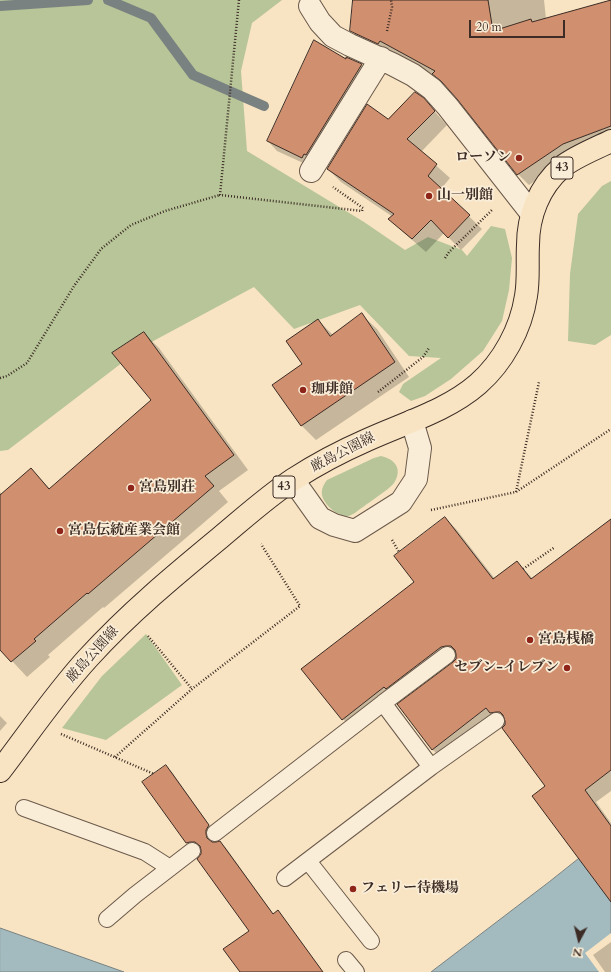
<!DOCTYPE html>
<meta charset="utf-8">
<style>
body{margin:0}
#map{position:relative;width:611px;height:972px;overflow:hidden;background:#f8e4c2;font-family:Cardo,serif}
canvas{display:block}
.north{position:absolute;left:559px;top:920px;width:40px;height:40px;-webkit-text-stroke:3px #faedd7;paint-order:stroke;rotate:187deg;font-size:11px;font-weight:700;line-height:16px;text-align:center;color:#3c2c25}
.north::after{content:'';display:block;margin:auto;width:14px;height:18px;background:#3c2c25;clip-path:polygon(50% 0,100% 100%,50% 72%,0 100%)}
.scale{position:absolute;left:469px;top:20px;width:96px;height:18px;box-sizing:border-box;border:2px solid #3c2c25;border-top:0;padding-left:5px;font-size:12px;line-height:14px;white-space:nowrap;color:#3c2c25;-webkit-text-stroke:3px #faedd7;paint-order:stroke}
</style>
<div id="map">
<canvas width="611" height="972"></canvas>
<div class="north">N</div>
<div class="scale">20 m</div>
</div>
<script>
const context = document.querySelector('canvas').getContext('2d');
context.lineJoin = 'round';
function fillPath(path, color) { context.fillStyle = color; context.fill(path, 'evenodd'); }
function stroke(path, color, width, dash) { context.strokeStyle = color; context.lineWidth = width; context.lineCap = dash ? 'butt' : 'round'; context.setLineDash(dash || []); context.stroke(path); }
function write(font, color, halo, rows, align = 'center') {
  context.font = font + ' Cardo,"Noto Serif JP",serif'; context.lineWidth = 3.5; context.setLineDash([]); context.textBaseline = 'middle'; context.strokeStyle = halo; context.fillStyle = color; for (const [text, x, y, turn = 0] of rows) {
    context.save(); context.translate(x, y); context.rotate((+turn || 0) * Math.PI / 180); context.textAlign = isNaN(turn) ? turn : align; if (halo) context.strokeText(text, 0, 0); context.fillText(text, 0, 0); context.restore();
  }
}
fillPath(new Path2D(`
 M0,0h282l-30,23 -11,48 6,80 117,71 41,28 23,-13 34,13 5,6 24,-30 14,3 7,29 -3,32 -7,31 -19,30 -32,28 -26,17 -14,5 -12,-9 4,-8 38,-26 -32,-2 -49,-51 -66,24 -40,-42 -110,59 -136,104 -8,1z
 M611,181v154l-16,10 -27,-4 2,-67 8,-60 24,-28z
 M381,456c14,3 22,13 13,27 -4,6 -32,24 -39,30 -2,1 -4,2 -6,3 -11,1 -25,-11 -27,-21 -1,-6 2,-11 5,-15l47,-22z
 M146,634l36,51 -76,55 -44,-12 40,-52z`), '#b7c598');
const water = new Path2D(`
 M611,833v139h-180l118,-90z
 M0,928l124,44h-124z`);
fillPath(water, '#a3bbbf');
stroke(water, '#7a8281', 1);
fillPath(new Path2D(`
 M611,933v39h-12l-14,-19z`), '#f8e4c2');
fillPath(new Path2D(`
 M354,0h190l2,19 65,-18v139l-37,15 -45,30 -11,-11 -60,-76 -22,-22 -45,-25 -2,3 -27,-13 -11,-11z
 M347,59l15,6 9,10 -59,92 -35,-16 -9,-10z
 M423,99l24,26 -26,27 29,26 -9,11 41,40 -21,21 -17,-17 -18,19 -23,-20 -13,-13 3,-2 -52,-35 -13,-13 60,-49z
 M362,315l15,14 32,48 -93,63 -14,-14 -29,-41 30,-21 15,-44 15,15z
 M144,333l15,15 89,122 -29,21 9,11 -124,106 -1,-1 -55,48 2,2 -23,20 -27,-29v-156l2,2 29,-25 19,20 103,-89z
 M445,518l12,12 38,49 22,-17 16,17 78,-59v271l-15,11 15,21v78l-64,-115 -40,-62 -4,1 -4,-5 -55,41 -12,-12 22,-86 4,-6 -5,2 -98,72 -12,-12 73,-136z
 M0,716l7,7 -7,8z
 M166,767l6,5 42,60 -3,4 1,7 8,-1 6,6 48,67 4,-4 5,6 40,55h-82l9,-40 -48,-77 -1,-8h-5l-3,1 -6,-5 -43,-61z
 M611,942v30h-6l-12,-17z`), '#0003');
stroke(new Path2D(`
 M108,0l43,18 42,57 71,31
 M0,6l88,-6`), '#7a8281', 10);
const building = new Path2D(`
 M353,0h135l5,31 38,-12 1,3 79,-22v126l-48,18 -46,31 -60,-76 -16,-18 -9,-7 3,-3 -55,-30 -2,3 -28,-13z
 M314,40l32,19v-2l16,7 -56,91 -2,-1 -2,4 -35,-17z
 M415,92l9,6 11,13 -28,28 30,25 -9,12 42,39 -22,23 -17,-18 -19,19 -24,-20 6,-5 -67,-45 40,-65 21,15z
 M362,313l33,49 -94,64 -29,-41 30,-21 -16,-23 32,-22 12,17z
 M144,332l90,123 -29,21 9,10 -126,108 -1,-1 -53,46 2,2 -25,21 -11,-12v-155l31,-27 18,21 102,-89 -39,-47z
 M445,517l48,62 24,-18 14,18 80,-60v251l-26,20 26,36v76l-79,-106 13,-10 -43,-58 3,-3v-4l-2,-6 -3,-3h-4l-6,1 -4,-5 -54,42 -35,-46 56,-42 3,-3v-5l-1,-4 -4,-4h-5l-5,1 -55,42 -2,-2 -42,33 -41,-51 113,-87 -20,-26z
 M166,765l43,60 -3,5v4l1,4 5,4h4l4,-1 53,73 5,-4 45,62h-83l-17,-23 26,-18 -52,-72 4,-5v-4l-1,-4 -5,-4h-5l-4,1 -44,-61z`);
fillPath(building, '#d08f6e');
stroke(building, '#3c2c25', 1);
const lane = new Path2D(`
 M383,703l64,-48
 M431,767l65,-46
 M24,808l121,44 25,16
 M215,833l168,-130 48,64 -146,111
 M308,861l63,80
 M107,919l28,-24 57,-44
 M346,960l10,12`);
const street = new Path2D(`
 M310,6l10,16 13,14 17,9 42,19 21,11 19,14 16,18 84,107
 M311,171l70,-113
 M293,480l27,38 14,7 21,6 46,-29 15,-23 4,-31 -8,-27`);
const primary = new Path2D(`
 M0,771c29,-38 56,-78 88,-113 41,-45 87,-83 133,-121 24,-20 47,-41 73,-58 23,-15 48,-28 73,-39 37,-17 80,-29 111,-56 25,-22 43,-55 48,-88 3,-17 1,-34 2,-51 0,-29 11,-58 34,-78 14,-11 33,-18 49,-26`);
stroke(lane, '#6b5a4c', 18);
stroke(street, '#6b5a4c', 24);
stroke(primary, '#3c2c25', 24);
stroke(new Path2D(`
 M239,0l-19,195 142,16 1,-3 -30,-21
 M387,31l5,-24 -1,-7
 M445,258l4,-6 44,-43
 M0,378l7,-2 20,-13 47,-77 27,-37 30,-24 34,-14 55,-16
 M378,392l45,-35 6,-9
 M516,492l23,-110
 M431,510l85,-18 95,-63
 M392,540l7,12
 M523,569l32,-22
 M148,636l44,53
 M61,734l93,40
 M115,757l77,-68 108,-83 -39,-62`), '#3c2c25', 2.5, [1, 2]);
stroke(lane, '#faedd7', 16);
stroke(street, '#faedd7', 22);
stroke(primary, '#f8e4c2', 22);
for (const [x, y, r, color] of [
 [519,158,4,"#8f2418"],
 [429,196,4,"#8f2418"],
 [303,390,4,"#8f2418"],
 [131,488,4,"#8f2418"],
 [60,531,4,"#8f2418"],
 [530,640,4,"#8f2418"],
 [567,668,4,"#8f2418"],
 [353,889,4,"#8f2418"]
]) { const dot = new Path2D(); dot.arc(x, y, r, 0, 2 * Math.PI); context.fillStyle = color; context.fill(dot); stroke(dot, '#faedd7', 1.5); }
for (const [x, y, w] of [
 [562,168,22],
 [284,487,22]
]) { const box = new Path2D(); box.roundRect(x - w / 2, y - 11, w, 22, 3); context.fillStyle = '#faedd7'; context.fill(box); stroke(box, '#3c2c25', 1); }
write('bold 13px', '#3c2c25', null, [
 ["43",562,168],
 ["43",284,487]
]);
write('bold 14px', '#3c2c25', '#faedd7', [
 ["ローソン",511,158,"right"],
 ["山一別館",437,196],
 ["珈琲館",311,390],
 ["宮島別荘",139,488],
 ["宮島伝統産業会館",68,531],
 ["宮島桟橋",538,640],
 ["セブン-イレブン",559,668,"right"],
 ["フェリー待機場",361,889]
], 'left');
write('14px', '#3c2c25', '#faedd7', [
 ["厳島公園線",343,453,-27],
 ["厳島公園線",93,655,-48]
]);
</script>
